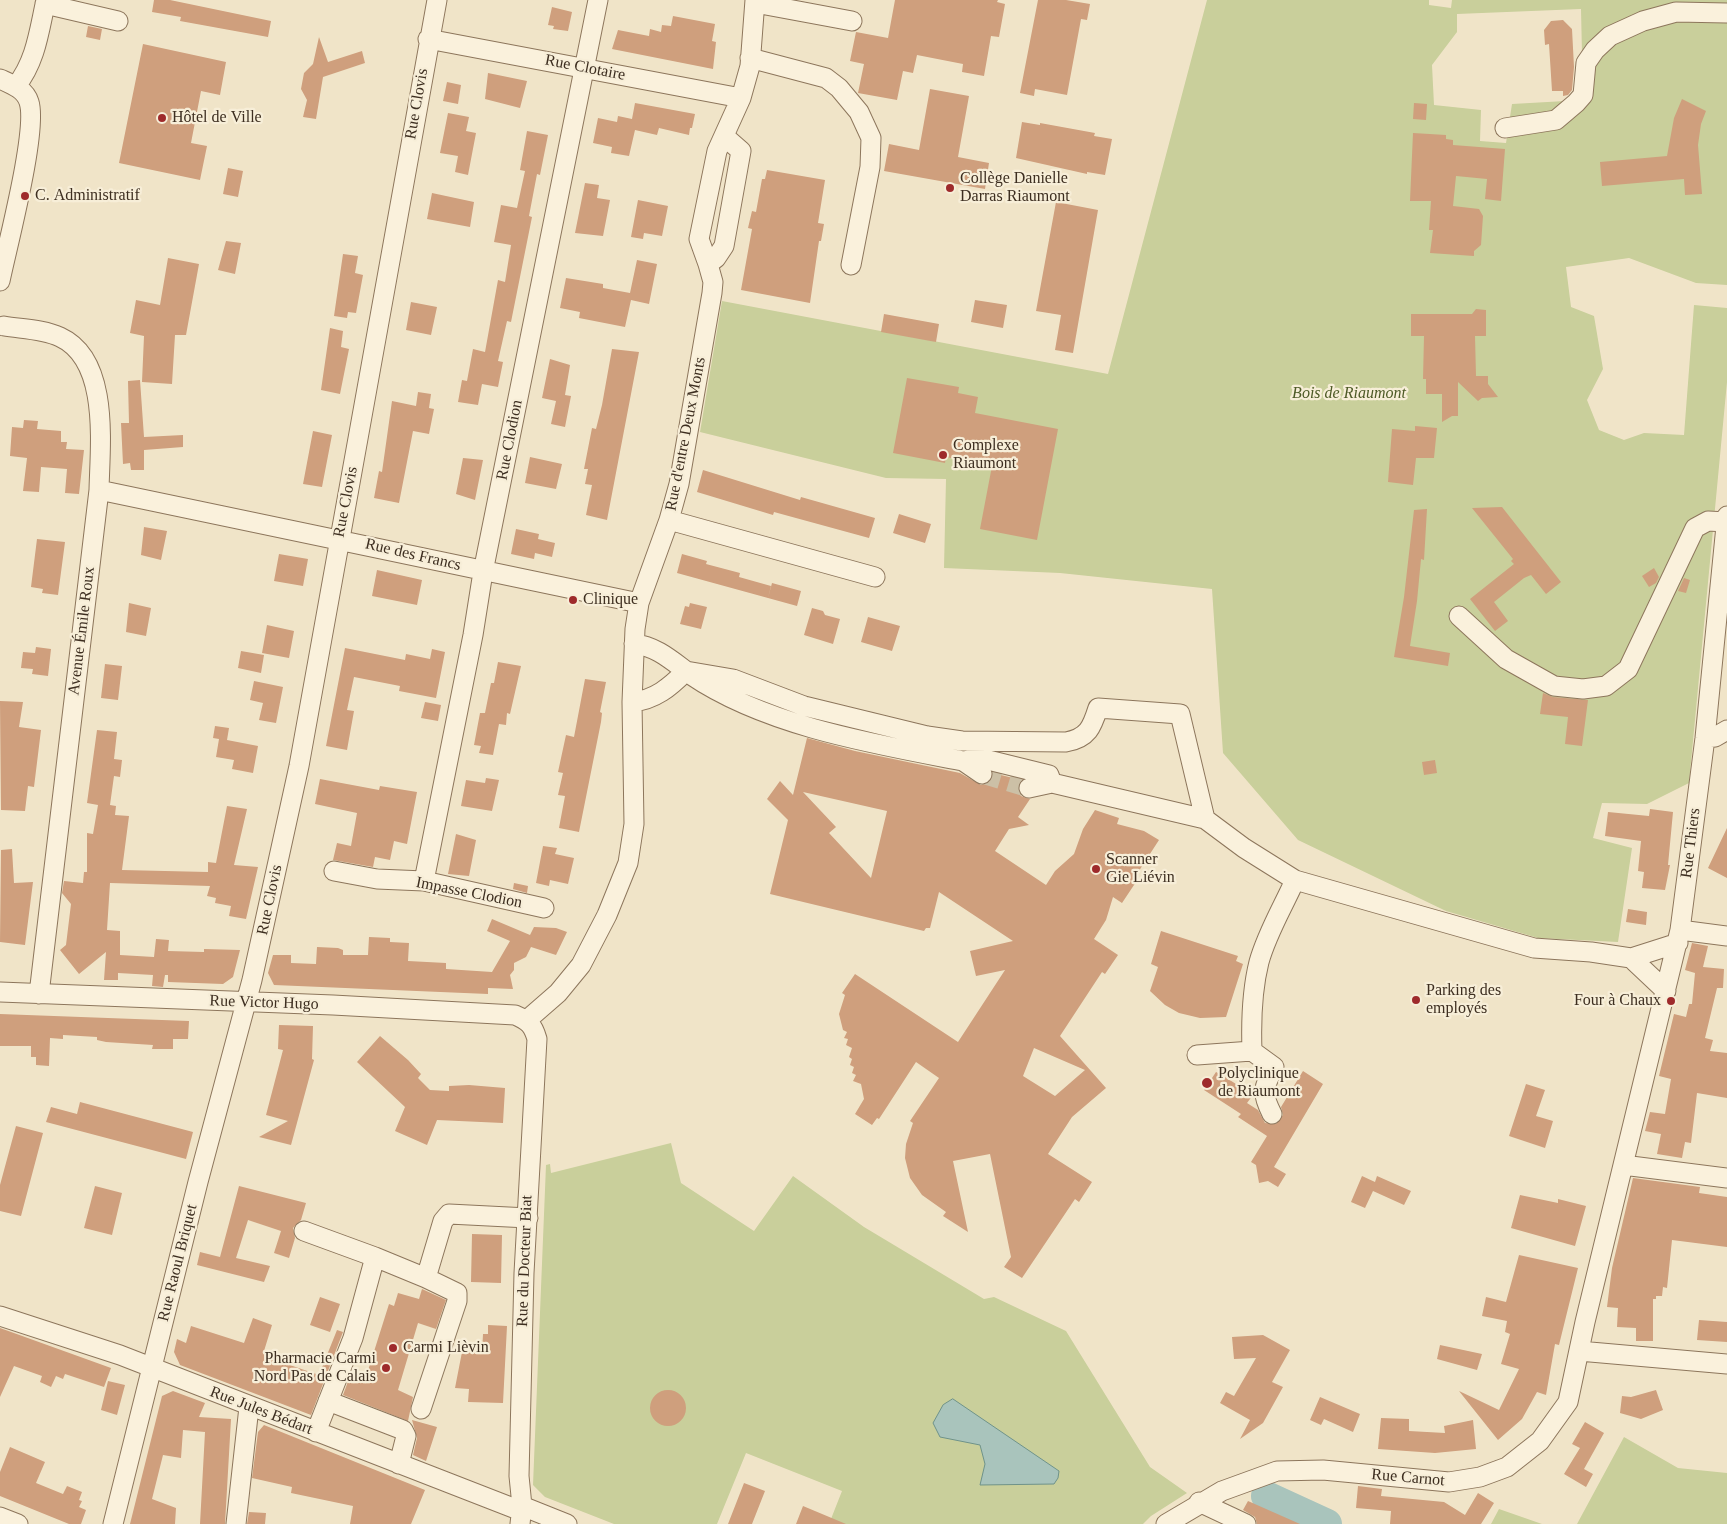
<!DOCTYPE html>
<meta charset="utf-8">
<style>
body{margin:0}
canvas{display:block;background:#f0e4c8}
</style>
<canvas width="1727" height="1524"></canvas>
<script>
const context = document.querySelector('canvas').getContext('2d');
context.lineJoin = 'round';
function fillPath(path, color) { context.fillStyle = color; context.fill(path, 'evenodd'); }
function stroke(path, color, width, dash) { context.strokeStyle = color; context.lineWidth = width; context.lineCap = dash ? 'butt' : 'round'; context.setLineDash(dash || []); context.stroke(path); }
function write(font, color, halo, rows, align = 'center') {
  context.font = font + ' Georgia,serif'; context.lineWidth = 4.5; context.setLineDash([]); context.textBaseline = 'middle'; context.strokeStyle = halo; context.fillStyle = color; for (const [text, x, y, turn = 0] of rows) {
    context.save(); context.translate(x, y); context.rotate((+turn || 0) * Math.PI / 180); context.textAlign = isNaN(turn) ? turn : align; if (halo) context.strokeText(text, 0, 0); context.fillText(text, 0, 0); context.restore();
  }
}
fillPath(new Path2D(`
 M1207,0h222v5l22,3 1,-8h275v285l-31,-2 -67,-25 -63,9 5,40 23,9 9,53 -16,31 12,30 25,10 20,-7 40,2 10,-130 33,3v74l-38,401 -42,21 -45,-1 -9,35 39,10 -14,94 -80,-4 -92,-27 -148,-71 -75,-87 -11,-164 -152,-16 -116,-5 2,-89 -60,-1 -186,-46 22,-131 386,73zM1581,9l2,91 -71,4 -6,39 -26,-2 1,-31 -47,-5 -2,-40 25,-33v-18z
 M671,1143l10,40 73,48 39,-55 71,51 120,72 10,-2 72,34 84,136 37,26 -36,23 -8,8h-314l13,-33 -96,-38 -29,71h-103l-69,-27 -12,-12 13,-320 4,-1 1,9z
 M1624,1437l54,31 49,5v51h-150z
 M1499,1509l43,15h-51z`), '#c9cf9b');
const water = new Path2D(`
 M953,1399l106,72 -1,7 -4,6 -74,1 5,-21 -5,-19 -40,-8 -7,-14 10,-18z`);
fillPath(water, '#a9c4bc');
stroke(water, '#6f938a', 1);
stroke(new Path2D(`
 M1266,1496l61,28`), '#a9c4bc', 30);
fillPath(new Path2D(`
 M154,0h16l101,21 -3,16 -88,-16 1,-4 -29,-5z
 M895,0h103l-1,2 8,2 -6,33 -8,-1 -7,40 -22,-4 1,-8 -46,-9 -4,18 -10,-2 -6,29 -39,-7 6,-29 -14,-3 6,-29 32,6z
 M1038,0h28l24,4 -3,16 -6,-1 -14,76 -32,-6 -1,7 -14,-3z
 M552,7l20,5 -4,19 -15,-2 1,-3 -6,-1z
 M673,16l42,8 -3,17 4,1 -3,27 -101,-20 6,-19 31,6 1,-7 11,3 1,-7 9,1z
 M1563,20l9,9 2,38 -2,23 -4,5 -5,1v-5h-11l-3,-47 -4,1 -1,-15 7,-9z
 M88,26l14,3 -2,11 -14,-3z
 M319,37l9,25 34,-11 3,12 -42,14 -7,42 -13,-2 4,-17 -6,-11 3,-16 9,-9z
 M143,44l83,18 -6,33 -19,-4 -10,52 16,3 -7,34 -81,-17z
 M488,73l39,8 -7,27 -35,-9z
 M447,82l14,3 -3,19 -15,-3z
 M930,89l39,7 -11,61 31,6 -4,26 -101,-18 5,-27 30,6z
 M1682,99l24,12 -5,13 -3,21 4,49 -17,1 -1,-16 -82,7 -2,-24 67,-6 7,-38z
 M635,103l60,11 -3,14h-2l-1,7 -30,-7 -2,7 -22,-5 -6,26 -18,-3 1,-6 -19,-4 5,-25 19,4 1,-6 14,3z
 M1414,103l13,1 -1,16 -13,-1z
 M448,113l21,4 -3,14 10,2 -8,42 -13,-3 3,-16 -18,-3z
 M1022,122l18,3v-2l55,10 -1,3 18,3 -7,36 -18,-3v2l-71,-16z
 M527,131l21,4 -8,40 -3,-1 -8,42 3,1 -21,105 -4,-1 -9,40 5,1 -5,25 -16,-3 -4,21 -20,-3 4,-22 5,1 6,-32 12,3 13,-72 7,2 6,-37 -17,-3 7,-37 16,3 8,-37 -5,-1z
 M1413,133l33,2v4l7,1v5l52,4 -4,52 -16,-2 2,-20 -31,-3 -3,30 26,3 4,7 -2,29 -7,6v5l-44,-3 3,-23h-4l2,-29h-21z
 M228,168l15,3 -5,26 -15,-3z
 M767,170l58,10 -7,43 6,1 -3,17h-2l-9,62 -69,-13 11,-61 -4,-1 4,-17 4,1 6,-33h3z
 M585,183l14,2 -2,13 13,2 -7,36 -28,-3z
 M432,193l42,9 -4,25 -43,-8z
 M638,200l30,6 -6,30 -18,-3 -1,6 -12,-2z
 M1056,202l42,8 -25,143 -18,-3 6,-35 -25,-4z
 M226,241l15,2 -6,31 -17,-4z
 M343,254l15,2 -3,17 8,2 -7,38 -8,-1 -1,6 -13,-2z
 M168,258l31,6 -13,71h-11l-3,49 -30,-2 2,-46 -14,-3 6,-33 24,5z
 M637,260l20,4 -8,40 -18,-4 -6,27 -46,-9 1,-6 -20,-4 6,-30 37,6v4l27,5z
 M975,300l32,5 -4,23 -32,-6z
 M411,302l26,5 -6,28 -25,-5z
 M1476,309l10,1v26h-11l1,40h12v8l10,13 -16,1 -4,3 -20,-19v34h-6l-10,6v-28h-16v-15h-3l1,-43h-13v-22h61z
 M884,314l55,10 -3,18 -55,-10z
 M330,328l13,3 -2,16 8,2 -9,45 -19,-4z
 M612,349l27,3 -32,168 -21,-5 6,-30 -7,-1 3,-15h-4l8,-41 4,1 6,-24z
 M550,359l20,6 -5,30 6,1 -6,31 -14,-3 5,-23 -14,-3z
 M907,378l52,9 -1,6 20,4 -3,16 83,16 -21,111 -57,-11 12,-63 -46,-9 -1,6 -52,-10z
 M140,380l4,57 39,-2v12l-39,3v20h-13l-1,-7 -7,1 -2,-41h8l-1,-42z
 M418,392l13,2 -2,14 5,1 -5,25 -16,-3 -14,72 -25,-5 5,-27 3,1 10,-71 24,5z
 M24,420l14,1 -1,8 24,2v11h6l-1,7 18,1 -5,44 -14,-1 2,-24 -26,-2 -2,25 -16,-1 4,-33 -17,-2 2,-29 11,1z
 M1415,426l22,2 -3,30h-18l-3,27 -25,-3 4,-53 23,2z
 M313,431l19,4 -10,52 -19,-3z
 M530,457l32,7 -6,25 -31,-6z
 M463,458l20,2 -8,40 -19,-6z
 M703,470l97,30 1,-3 74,21 -6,20 -95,-26 -1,3 -76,-23z
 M1502,507l59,75 -15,12 -15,-19 -7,3 -30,24 14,19 -13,10 -25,-32 44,-35 -3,-3 2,-2 -41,-51z
 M1427,509l-3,51 -3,-1 -4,42 -7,45 40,7 -2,13 -54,-9 10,-60 10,-87z
 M899,514l32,10 -6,19 -32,-10z
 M144,527l23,4 -6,29 -20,-5z
 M516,529l23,5 -1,5 17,4 -3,14 -17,-4 -1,6 -23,-5z
 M37,539l28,3 -7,53 -16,-2 1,-4 -12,-2z
 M279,554l29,5 -5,27 -29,-5z
 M682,554l25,7 -1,3 34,9 -1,4 32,9 -3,12 -91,-25z
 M1654,568l5,9 -3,6 -7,4 -7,-11z
 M377,570l45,10 -5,25 -45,-9z
 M1684,578l6,2 -4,13 -8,-2z
 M772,583l29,8 -4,15 -29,-8z
 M129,603l22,5 -5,28 -20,-4z
 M690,603l17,4 -6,22 -21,-5 5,-18 4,1z
 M812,608l11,3 2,4 15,4 -7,25 -29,-9z
 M868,617l32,9 -8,25 -31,-9z
 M267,625l27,6 -5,27 -27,-5z
 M36,647l15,2 -3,27 -16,-2 1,-5 -12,-1 2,-16 12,1z
 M345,648l60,12 1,-6 24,5 2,-10 13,3 -9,46 -37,-7 1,-5 -46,-9 -7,33 7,1 -7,39 -21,-4z
 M241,651l23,4 -3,18 -23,-5z
 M498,662l23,4 -11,48 -3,-1 -1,12 -7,-1 -6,31 -14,-2 2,-7 -7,-1 6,-32h5l6,-30h3z
 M105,664l17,2 -4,34 -17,-2z
 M585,679l21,3 -6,30 2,1 -1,9 -22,110 -20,-4 6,-32 -7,-1 5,-22 -5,-1 8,-37 8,2z
 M254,681l29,6 -7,36 -17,-3 4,-17 -13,-3z
 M1543,693l10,4 35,3 -6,46 -17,-2 3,-27 -28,-3z
 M0,701l23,1 -4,25 22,3 -7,57 -6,-1 -3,25 -24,-1z
 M425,702l16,3 -3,16 -17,-3z
 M215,726l14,2 -2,12 31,6 -5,27 -21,-4 2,-9 -18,-3 3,-18 -6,-1z
 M97,730l20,2 -3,27 8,1 -2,17 -6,-1 -4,29 6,1 -1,9 14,1 -7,54 86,2v-10l8,1 11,-57 20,3 -13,56 24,2 -12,52 -17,-3 2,-10 -16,-3 1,-5 -9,-2 3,-10 -100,-3 -3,47 13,1v24l34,2 2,-18 13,1 -1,11 36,1v-3l36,1 -7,27 -10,7 -55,-2v-7h-3l-2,12 -11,-1 1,-11 -35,-2v7h-14l2,-28 -27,22 -19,-24 6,-5 5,-41 -9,-11 2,-12 19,2 1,-11h3v-39l6,1 5,-29 -11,-2z
 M807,738l48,13 105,22 21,12 10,-4 2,-8 28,7 -3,11 3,5 9,3 -12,18 11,8 -20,4 -14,22 51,34 9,-14 19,-17 9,-25 12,-19 24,8 -2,6 27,7 15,9 -24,37 3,2 -16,24 -9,-6 -7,23 -12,19 24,16 -13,19 -3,-2 -42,64 46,52 -34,29 -24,37 44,28 -13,20 -4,-3 -53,79 -18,-11 7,-10 -21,-103 -37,7 15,71 -25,-16 3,-4 -24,-17 -12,-17 -5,-20 1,-14 7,-21 -3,-2 29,-43 -23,-16 -37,57 -2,-1 -5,7 -17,-11 9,-15 -3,-15 -8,-3 3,-6 -4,-2 2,-6 -4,-2 2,-6 -3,-2 3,-9 -6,-3 2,-6 -4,-1 3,-6 -4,-2 -4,-16 6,-19 -3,-2 13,-19 103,68 47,-72 -29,6 -6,-25 43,-10 -74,-49 -9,36h-4l-2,3 -154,-37 18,-74 -21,-21 13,-18 13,14zM803,792l84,19 -16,67 -42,-45 7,-6zM1034,1048l51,22 -30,26 -32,-20z
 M1435,760l2,13 -13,2 -2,-13z
 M486,778l13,2 -7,31 -31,-5 5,-26 19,3z
 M320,779l59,11 1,-4 37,6 -10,52 -13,-3 -4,19 -15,-3 -2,10 -40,-7 4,-17 14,3 6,-33 -42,-9z
 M1650,809l23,3 -5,53h2l-5,25 -23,-2 2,-16 -6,-1 3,-30 -36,-5 3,-24 41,4z
 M1727,828v50l-19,-10z
 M456,834l20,6 -7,36 -21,-2z
 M543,846l14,2 -2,6 19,4 -6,26 -18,-4 -1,6 -13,-3z
 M12,849l2,34 19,-1 -8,63 -25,-3 1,-92z
 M514,883l14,3 -1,7 -14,-4z
 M1628,909l19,3 -1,13 -20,-3z
 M492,919l38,16 4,-8 22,1 11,4 -11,23 -25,-8 -5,10 -12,6v7l-4,5 3,14 -25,-1v6l-214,-9 -6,-12 5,-18h18v8l25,1 1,-17 21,1 5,2v5h25l1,-18 21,1v4l19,1 -1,18 38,2v6l46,3 18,-31 -23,-10z
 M1161,931l77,25 -2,5 7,3 -17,53 -26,1 -21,-5 -14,-8 -15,-14 8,-24 -7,-3z
 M1692,943l16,3 -5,21 21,2 -1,19h-6l-12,50 8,2 -3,11 17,2v45l-30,-5 -6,50 -6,-1 -3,16 -25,-4 4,-20 -16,-3 5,-19 15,2 6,-35 -12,-3 15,-62 12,3 3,-13h3l3,-31 -10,-3z
 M0,1014l189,7 -1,18h-15v10h-21l1,-4 -47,-3 -9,-2v-3l-34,-2v4l-13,-1 -1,28 -13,-1v-8h-5v-11h-31z
 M279,1025l34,1 -1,33 2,1 -23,85 -32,-8 29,-16 -22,-6 17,-65 -5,-1z
 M380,1036l28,24 13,14 -3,4 12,12 19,1v-5l20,-1 36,3 -2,35 -66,-3 -10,25 -32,-14 10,-24 -48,-45z
 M1303,1071l20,13 -49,83 12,7 -8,13 -10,-6 -9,2 -3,-18 -5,-3 16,-26 -29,-19 3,-3 -37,-24 12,-18 6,3 31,20 -6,8 11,7 7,13 11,1 7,-9 -2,-8z
 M1526,1084l19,6 -9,26 17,5 -8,27 -36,-12z
 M80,1102l113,30 -7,27 -140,-37 5,-15 26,7z
 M16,1126l27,7 -22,83 -21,-5v-26z
 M1362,1176l13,6 2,-6 34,15 -7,14 -31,-14 -8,17 -14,-6z
 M1633,1178l67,9 -1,6 28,4v50l-55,-7 -5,48 -4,-1 -1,9h-6v3h-3v42h-17v-13l-19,-1 1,-19 -11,-1 5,-39z
 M95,1186l27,7 -10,42 -28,-7z
 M239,1186l67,17 -5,17 -8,8 2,10 -6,20 -15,-5 7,-22 -33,-11 -12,38 34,8 -6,16 -67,-17 3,-13 20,5z
 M1520,1195l38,8v-4l28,7 -11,40 -64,-18z
 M472,1234l30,1 -1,48 -30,-1z
 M1519,1255l59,13 -19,77 -4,-1 -9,51 -9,-3 -15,27 -24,21 -39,-49 40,19 20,-41 -18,-5 9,-30 -5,-2 2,-11 -25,-5 4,-19 20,5z
 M422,1289l24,11 -10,29 -18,-6 -20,67 15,7 -5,24 -65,-26 7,-19 15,4 24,-76 5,2 4,-13 21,6z
 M320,1297l20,7 -10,28 -20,-7z
 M253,1318l19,7 -8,26 16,7 -2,3 41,14 18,-45 6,2 -32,83 -131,-50 -6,-13 3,-13 9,4 5,-17 53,17z
 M1699,1320l28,2v20l-30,-2z
 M488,1325l19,1 -4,77 -35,-1 1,-13 -14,-1 7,-36 20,1 1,-19h5z
 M0,1328l111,40 -7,19 -39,-13 -2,5 -7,-3 -5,11 -11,-5 2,-6 -28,-10 -14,31z
 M1263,1335l27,15 -18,32 11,5 -20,36 -23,16 10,-19 -30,-17 6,-11 8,4 22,-38 -22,1 -2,-22z
 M1440,1345l42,9 -5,16 -40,-11z
 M108,1381l17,4 -8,30 -16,-5z
 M1656,1390l7,20 -22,9 -21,-6 2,-17 9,1z
 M650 1408a18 18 0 1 1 36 0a18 18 0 1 1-36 0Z
 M173,1391l32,12 -6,14 32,2 -6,105h-25l5,-92 -22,-2 -2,28 -18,-3 -11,44 24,9 -1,16h-45l32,-128z
 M1320,1397l40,17 -7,18 -29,-13 -3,6 -11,-5z
 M1381,1418l28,1v12l36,2 -1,-7 29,-6 3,29 -41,4 -57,-4z
 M412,1420l25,7 -11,34 -13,-6 4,-17z
 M1585,1422l19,11 -20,36 9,5 -7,13 -22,-13 16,-26 -8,-4z
 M264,1425l161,65 -14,34h-61l3,-18 -62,-13 1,-6 -40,-9 6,-46z
 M10,1447l35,15 -9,21 27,11 4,-8 15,6 -3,8 3,1 -3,6 7,3 -5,14h-12l-69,-28v-24z
 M744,1483l21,8 -13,33h-24z
 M1358,1486l24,3 -1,7 63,6 21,13 13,-22 16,10 -13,21h-91l1,-13 -35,-3z
 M1248,1501l52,23h-43l-2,-7 -12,-7z
 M803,1506l43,18h-50z
 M249,1512l17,1 -1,11h-18z`), '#cf9f7d');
stroke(new Path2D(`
 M982,774l47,14`), '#ccc0a6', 19, [19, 9]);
const minor = new Path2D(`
 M755,3l97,18
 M45,4l73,17
 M428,39l313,59
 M750,58l76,20 13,10 20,24 12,26 -1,29 -19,98
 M0,79c11,5 25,10 29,23 9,28 -22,145 -29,179
 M16,86c20,-25 23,-55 30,-86
 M1505,128l51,-8 20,-17 7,-8 3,-32 9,-13 15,-14 33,-15 33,-9 51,1
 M708,264l8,-6 8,-12 17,-95 -16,-14
 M4,326c18,3 39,3 56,11 50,23 40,108 39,153l-60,504
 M99,490l540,113
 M669,520l206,57
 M1459,616l47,43 48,27 29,3 23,-3 22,-17 67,-141 13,-7 18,1
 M686,671l47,8 71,27 123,30 35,5 104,1c22,-4 26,-15 32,-34l82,6 25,105 39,29 51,32 239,68 57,4 40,6 47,-15
 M691,675c75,51 183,69 272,86l17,-3 69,17 3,8
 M632,702c23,-2 38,-15 54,-31 -16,-12 -31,-25 -52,-27
 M1705,738l10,-1 12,-7
 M963,761l19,13
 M1029,788l23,-5 153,36
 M334,871l43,8 47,2 120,27
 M424,881l49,-246 10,-63 115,-572
 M1680,930l47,6
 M1631,958l35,33
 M0,992l333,13 182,10c14,6 18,10 22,24l-13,234 -5,203 3,30 -2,18
 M527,1020l31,-27 23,-28 26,-50 21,-52 6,-39 -2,-122 3,-73 4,-26 30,-83 10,-36 33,-191 1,-11 -5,-18 -9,-25 18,-88 24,-53 9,-32 5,-66
 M1252,1051l22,16c-11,22 -13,25 -2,47
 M1197,1055l55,-4c-1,-28 0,-61 7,-89 8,-29 24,-55 36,-82
 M1623,1165l104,13
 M304,1231l71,26 -22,81 -37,94
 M375,1257l51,21
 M0,1316l120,39 401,156
 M1579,1351l148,13
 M328,1401l75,29 3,6 -7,28
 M421,1409l36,-108v-8l-31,-15 17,-57 6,-7 79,4
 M1199,1502l47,22
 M522,1506l45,18
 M0,1517l18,7
 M113,1524l85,-342 54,-202 47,-214 138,-766
 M236,1524l13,-117
 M1166,1524l56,-33 55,-20 46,-1 126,12 31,-5 27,-10 33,-26 28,-39 17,-80 95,-392 25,-192 22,-222`);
stroke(minor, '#8d765c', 21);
stroke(minor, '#faf1dc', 19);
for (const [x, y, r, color] of [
 [162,118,5,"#9e2a2b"],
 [950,188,5,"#9e2a2b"],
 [25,196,5,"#9e2a2b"],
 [943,455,5,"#9e2a2b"],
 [573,600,5,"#9e2a2b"],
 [1096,869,5,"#9e2a2b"],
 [1416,1000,5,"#9e2a2b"],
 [1671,1001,5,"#9e2a2b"],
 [1207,1083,6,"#9e2a2b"],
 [393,1348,5,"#9e2a2b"],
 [386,1368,5,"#9e2a2b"]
]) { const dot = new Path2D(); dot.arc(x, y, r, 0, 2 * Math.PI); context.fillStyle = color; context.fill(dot); stroke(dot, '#f7eed8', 2); }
write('16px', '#3d2e20', '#f7eed8', [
 ["Rue Clotaire",585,68,11],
 ["Rue Clovis",417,104,-80],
 ["Rue d'entre Deux Monts",686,434,-79],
 ["Rue Clodion",510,440,-79],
 ["Rue Clovis",346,502,-79],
 ["Rue des Francs",413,555,13],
 ["Avenue Émile Roux",82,631,-83],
 ["Rue Thiers",1691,843,-83],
 ["Impasse Clodion",469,893,11],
 ["Rue Clovis",270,900,-78],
 ["Rue Victor Hugo",264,1003,2],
 ["Rue du Docteur Biat",525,1261,-88],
 ["Rue Raoul Briquet",178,1263,-76],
 ["Rue Jules Bédart",261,1411,21],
 ["Rue Carnot",1408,1478,5]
]);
write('16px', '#3d2e20', '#f7eed8', [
 ["Hôtel de Ville",172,118],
 ["Collège Danielle",960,179],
 ["Darras Riaumont",960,197],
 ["C. Administratif",35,196],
 ["Complexe",953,446],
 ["Riaumont",953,464],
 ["Clinique",583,600],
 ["Scanner",1106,860],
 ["Gie Liévin",1106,878],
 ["Parking des",1426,991],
 ["employés",1426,1009],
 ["Four à Chaux",1661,1001,"right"],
 ["Polyclinique",1218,1074],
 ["de Riaumont",1218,1092],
 ["Carmi Lièvin",403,1348],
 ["Pharmacie Carmi",376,1359,"right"],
 ["Nord Pas de Calais",376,1377,"right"]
], 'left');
write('italic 16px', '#4d5a26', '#f7eed8', [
 ["Bois de Riaumont",1349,394]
]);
</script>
